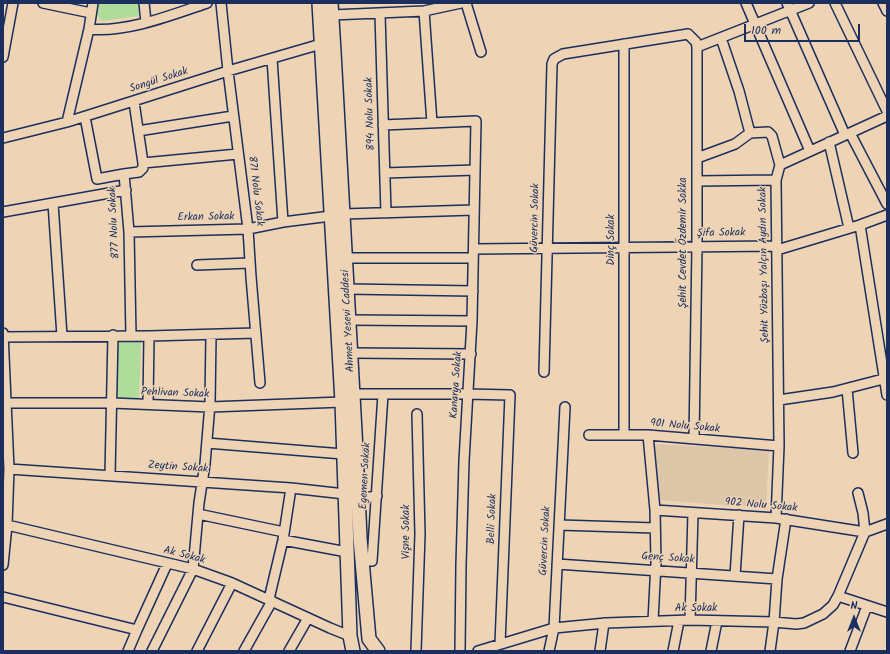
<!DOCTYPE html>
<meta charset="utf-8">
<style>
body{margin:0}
#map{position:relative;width:890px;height:654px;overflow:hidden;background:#eed4b5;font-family:Kalam,sans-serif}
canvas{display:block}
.frame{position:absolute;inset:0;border:4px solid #1b2f5e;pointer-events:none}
.north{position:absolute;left:834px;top:598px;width:40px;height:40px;-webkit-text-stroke:3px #eed4b5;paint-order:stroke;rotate:0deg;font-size:11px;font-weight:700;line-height:16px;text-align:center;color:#1b2f5e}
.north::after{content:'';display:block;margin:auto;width:14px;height:18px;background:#1b2f5e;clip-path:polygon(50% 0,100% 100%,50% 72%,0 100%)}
.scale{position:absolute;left:744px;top:24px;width:116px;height:18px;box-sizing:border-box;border:2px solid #1b2f5e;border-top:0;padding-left:5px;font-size:12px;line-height:14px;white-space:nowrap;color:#1b2f5e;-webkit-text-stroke:3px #eed4b5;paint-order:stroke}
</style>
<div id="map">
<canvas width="890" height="654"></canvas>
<div class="frame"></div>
<div class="north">N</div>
<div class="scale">100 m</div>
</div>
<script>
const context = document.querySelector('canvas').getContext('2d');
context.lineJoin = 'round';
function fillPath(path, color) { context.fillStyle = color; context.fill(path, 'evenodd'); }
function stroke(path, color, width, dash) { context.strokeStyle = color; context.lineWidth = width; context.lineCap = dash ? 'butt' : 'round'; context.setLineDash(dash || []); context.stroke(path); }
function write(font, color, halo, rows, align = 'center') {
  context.font = font + ' Kalam,sans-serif'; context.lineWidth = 3; context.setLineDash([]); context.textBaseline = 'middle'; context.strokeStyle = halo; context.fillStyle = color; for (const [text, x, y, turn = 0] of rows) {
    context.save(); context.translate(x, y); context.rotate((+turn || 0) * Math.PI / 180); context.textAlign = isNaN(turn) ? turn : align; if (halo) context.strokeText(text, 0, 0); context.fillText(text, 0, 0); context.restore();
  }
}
fillPath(new Path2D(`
 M654,444l115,6 -3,58 -109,-8z`), '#ddc5a8');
fillPath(new Path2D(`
 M98,3h40l1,13 -37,5 -3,-2 -2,-6z
 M117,342h24l-2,59 -24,-1z`), '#b0dc9b');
const minor = new Path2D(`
 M43,3l48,10
 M144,3l2,19
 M221,3l7,68 20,158 3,48 9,106
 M466,3l15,49
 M746,3l64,148
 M787,3l58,132
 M835,3l52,108
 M883,3l4,8
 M424,11l8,112
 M380,14l6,199
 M332,15l92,-4 37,-8
 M89,29c37,4 83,-14 118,-26
 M721,38l18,53 11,42 18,-1 4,4 8,29 -4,15 3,266 -3,72
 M697,47l112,-44
 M3,57l10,-54
 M272,59l11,163
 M134,102l9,61 95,-9
 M85,117l12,62 27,-5 5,58 2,104
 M67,122l22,-93 4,-26
 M383,125l93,-4 -4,200 -8,140 -3,104 -1,86
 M138,131l95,-15
 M850,133l37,71
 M3,138l64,-16 161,-51 93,-27
 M829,142l20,86
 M697,158l38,-14 15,-11
 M780,165l107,-49
 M385,173l90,-3
 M124,174l15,-2 4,-4v-5
 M697,181l79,-1
 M53,203l9,133
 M3,212l123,-22
 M343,214l131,-4
 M860,225l27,170
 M129,232l119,-3 35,-7 48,-6
 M474,249l303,-3
 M777,250l83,-25 27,-10
 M345,258h128
 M197,265l53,-2
 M347,289l126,2
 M349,320l123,1
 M3,337l146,-1 107,-3
 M351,353l120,1
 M544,372l8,-308 2,-5 9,-5 125,-20 8,8 1,5v200l-3,192
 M847,389l6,64
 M353,394h114l43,1 -10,249
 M779,400l54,-8 54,-14
 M7,403h105l98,4 132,-5
 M148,404l1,-68
 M589,435h59l131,11
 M624,435v-391
 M648,435l7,75 1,53 -3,58
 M207,443l136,11
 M9,469l282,19 54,6
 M110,475l3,-140
 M358,499l19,-3
 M655,510l121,8 89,14
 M198,514l86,18
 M3,524l190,45 39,14 98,45 20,8
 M559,525l96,3
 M865,532l22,-8
 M283,540l64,12
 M362,561h10l11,-167
 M557,564l220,15
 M3,565l4,-40 2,-56 -6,-136
 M735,576l4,-61
 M838,596l49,16
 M3,597l134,33 -9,21
 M269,599l14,-59 8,-52
 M690,620l3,-107
 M137,630l30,-66
 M152,651l41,-82 6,-66 6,-39 5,-60 1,-69
 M197,651l35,-68
 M244,651l28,-50
 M289,651l19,-33
 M416,651l4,-117 -3,-120
 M478,651l76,-23 52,-5 84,-3 84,2 22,2 8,-1 19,-9 10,-9 5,-9 27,-64 -2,-19 -5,-20
 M549,651l5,-23 11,-221
 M600,651l4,-28
 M673,651l6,-30
 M711,651l6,-30
 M770,651l4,-29 3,-43 9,-60
 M850,651l17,-45`);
const secondary = new Path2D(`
 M319,3l23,399 8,234 3,15
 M331,3l3,49 22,398 4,88 9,101
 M369,639l9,12`);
stroke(minor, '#1b2f5e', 12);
stroke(secondary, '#1b2f5e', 16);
stroke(minor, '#eed4b5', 9);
stroke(secondary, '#eed4b5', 13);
write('11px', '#1b2f5e', '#eed4b5', [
 ["Songül Sokak",159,81,-18],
 ["894 Nolu Sokak",371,114,-92],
 ["871 Nolu Sokak",255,191,83],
 ["Erkan Sokak",206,218,-1],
 ["Güvercin Sokak",536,218,-89],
 ["877 Nolu Sokak",115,223,-93],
 ["Şifa Sokak",721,234,-1],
 ["Dinç Sokak",612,240,-90],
 ["Şehit Cevdet Özdemir Sokka",684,243,-90],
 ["Şehit Yüzbaşı Yalçın Aydın Sokak",765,265,-91],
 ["Ahmet Yesevi Caddesi",349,321,-93],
 ["Kanarya Sokak",457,385,-86],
 ["Pehlivan Sokak",175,394,2],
 ["901 Nolu Sokak",685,427,5],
 ["Zeytin Sokak",178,468,4],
 ["Egemen Sokak",366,476,-87],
 ["902 Nolu Sokak",761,506,5],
 ["Belli Sokak",493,519,-88],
 ["Vişne Sokak",407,532,-90],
 ["Güvercin Sokak",546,541,-87],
 ["Ak Sokak",184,556,14],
 ["Genç Sokak",668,559,4],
 ["Ak Sokak",696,609]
]);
</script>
